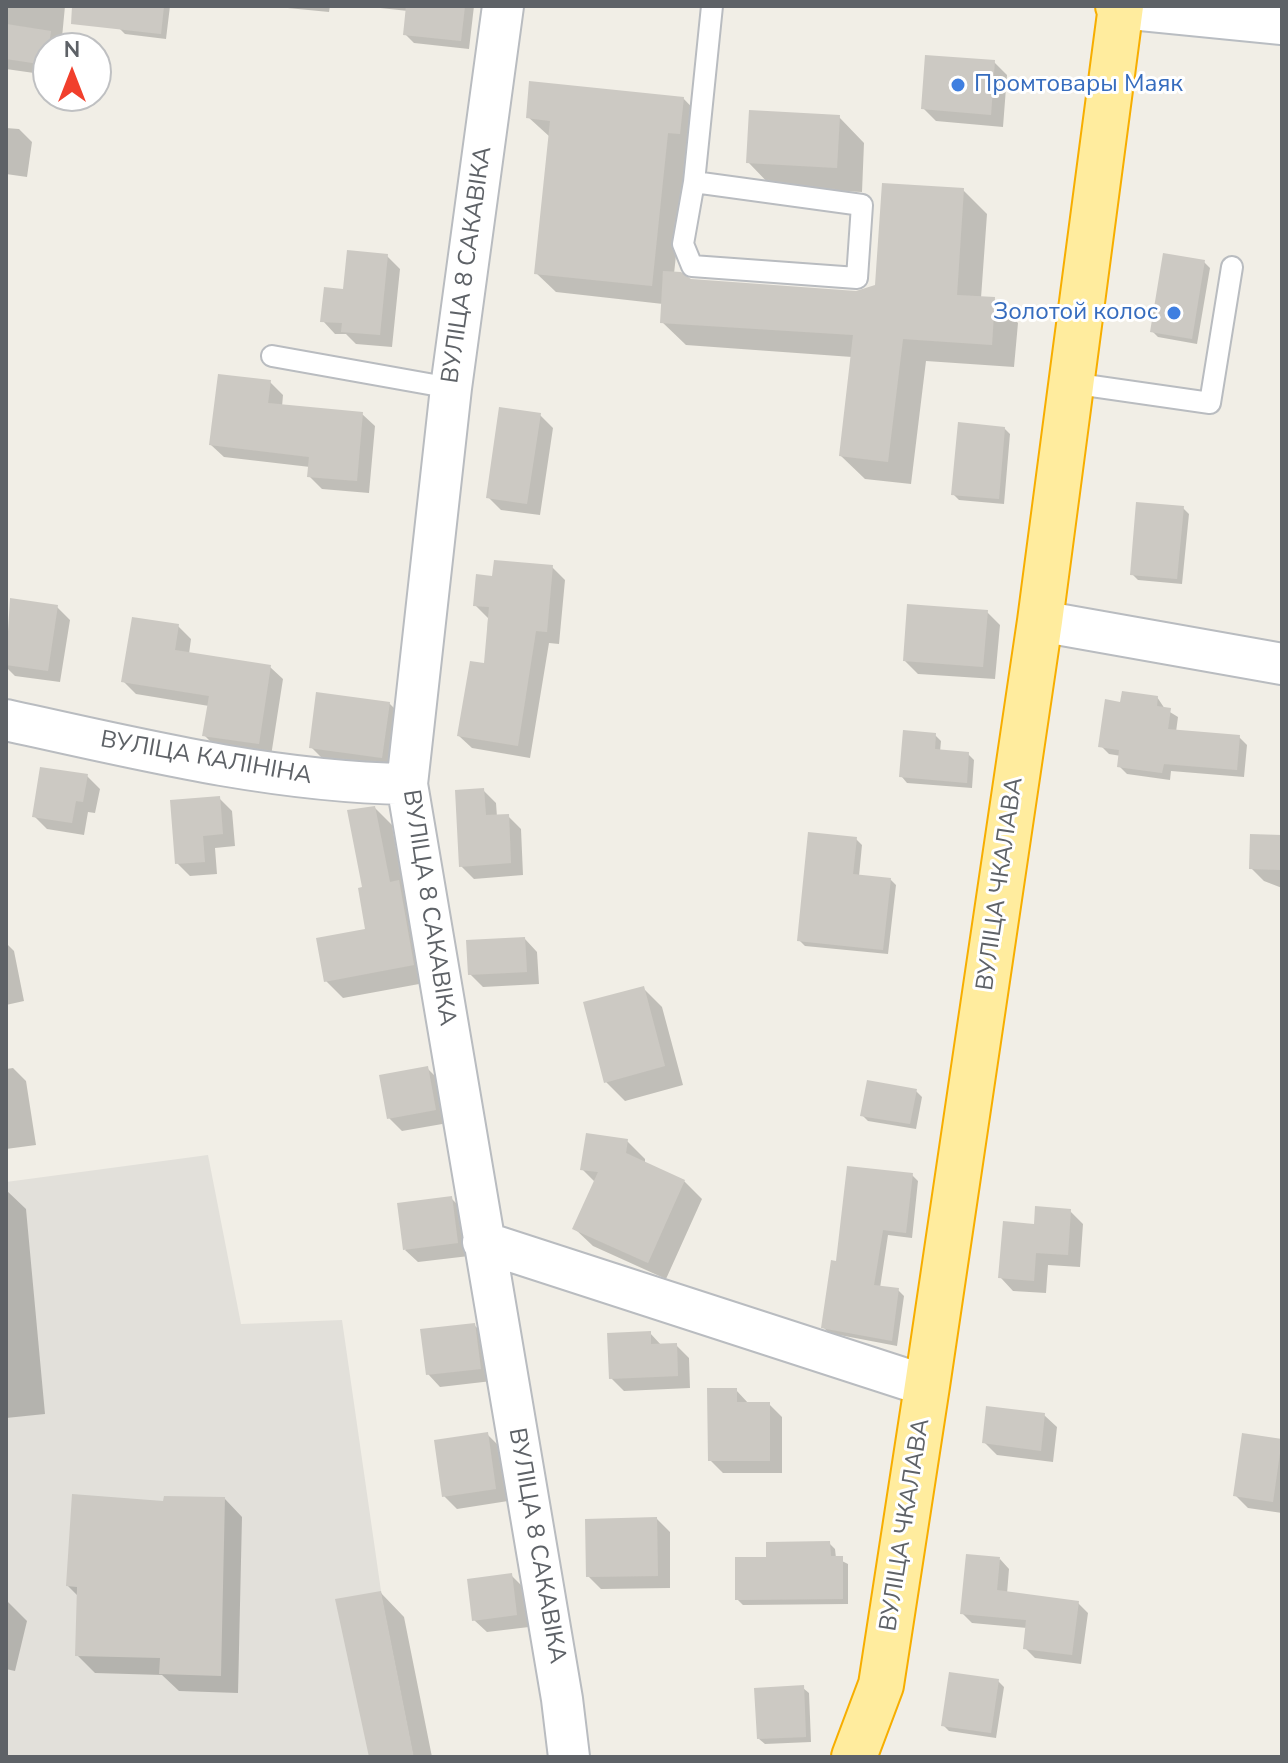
<!DOCTYPE html>
<meta charset="utf-8">
<style>
body{margin:0}
#map{position:relative;width:1288px;height:1763px;overflow:hidden;background:#f1eee6;font-family:"Nunito Sans",sans-serif}
canvas{display:block}
.frame{position:absolute;inset:0;border:8px solid #5e6267;pointer-events:none}
.north{position:absolute;left:32px;top:32px;width:80px;height:80px;box-sizing:border-box;background:#fff;border:2px solid #bfc0c2;border-radius:50%;rotate:0deg;font-size:22px;font-weight:700;line-height:32px;text-align:center;color:#5e6267}
.north::after{content:'';display:block;margin:auto;width:28px;height:36px;background:#f13f2c;clip-path:polygon(50% 0,100% 100%,50% 72%,0 100%)}
</style>
<div id="map">
<canvas width="1288" height="1763"></canvas>
<div class="frame"></div>
<div class="north">N</div>
</div>
<script>
const context = document.querySelector('canvas').getContext('2d');
context.lineJoin = 'round';
function fillPath(path, color) { context.fillStyle = color; context.fill(path, 'evenodd'); }
function stroke(path, color, width, dash) { context.strokeStyle = color; context.lineWidth = width; context.lineCap = dash ? 'butt' : 'round'; context.setLineDash(dash || []); context.stroke(path); }
function write(font, color, halo, rows, align = 'center') {
  context.font = font + ' "Nunito Sans",sans-serif'; context.lineWidth = 6; context.setLineDash([]); context.textBaseline = 'middle'; context.strokeStyle = halo; context.fillStyle = color; for (const [text, x, y, turn = 0] of rows) {
    context.save(); context.translate(x, y); context.rotate((+turn || 0) * Math.PI / 180); context.textAlign = isNaN(turn) ? turn : align; if (halo) context.strokeText(text, 0, 0); context.fillText(text, 0, 0); context.restore();
  }
}
fillPath(new Path2D(`
 M208,1155l33,169 101,-4 39,271 33,166h-408v-575z`), '#e2e0da');
fillPath(new Path2D(`
 M6,6h59l-4,42h-13v27l-42,-6z
 M122,6h48l-4,33 -41,-5 -6,-6z
 M267,6h63l-1,6z
 M362,6h112l-5,43 -55,-6 -9,-9 3,-23z
 M994,62l13,13 -4,52 -67,-6 -13,-13z
 M683,98l19,20 -3,34 -12,-1 -13,123 16,7 166,12 21,-6 86,-97 24,24 -6,84 13,1 24,24 -4,44 -88,-6 -15,123 -46,-5 -24,-23 11,-99 -166,-12 -24,-23 1,-18 -107,-12 -20,-19 14,-136 -22,-20z
 M839,117l25,26 -2,49 -89,-4 -25,-26z
 M6,128l13,1 13,13 -5,35 -21,-3z
 M387,256l13,13 -8,78 -36,-3 -10,-10h-11l-12,-13 22,-30z
 M1204,262l6,6 -13,76 -39,-7 -6,-6z
 M270,382l13,13 -1,12 80,7 13,12 -6,67 -47,-4 -13,-13 1,-9 -86,-10 -13,-12z
 M540,415l13,13 -13,87 -39,-5 -13,-13z
 M1004,428l6,6 -6,70 -45,-4 -6,-6z
 M1183,508l6,6 -7,70 -44,-4 -6,-6z
 M552,567l13,13 -6,64 -10,-1 -19,115 -58,-10 -13,-12 27,-70 2,-48 -13,-13 19,-27z
 M12,600l45,7 13,13 -10,62 -45,-6 -9,-9z
 M987,612l13,13 -5,54 -77,-5 -13,-13z
 M178,626l13,13 -2,15 81,13 13,12 -12,77 -54,-8 -13,-13 5,-29 -73,-12 -12,-12z
 M1157,697l8,12 13,8 -2,15 63,5 8,8 -3,32 -73,-6 -1,9 -43,-6 -8,-8 2,-10 -12,-2 -8,-8 21,-42z
 M389,703l13,13 -7,53 -71,-9 -13,-13z
 M935,735l6,6 -1,11 28,2 6,6 -2,28 -65,-5 -5,-6z
 M87,776l13,13 -5,24 -7,-1 -4,23 -37,-6 -13,-13z
 M483,790l13,13 1,14 11,-1 13,13 2,46 -49,4 -13,-13z
 M219,798l13,13 3,35 -20,2 2,26 -27,2 -13,-13z
 M375,808l17,17 11,62 13,12 14,83 -87,16 -17,-17 41,-51 -3,-41z
 M1282,837v51l-18,-7 -13,-13z
 M856,839l6,6 -3,31 31,3 6,6 -8,69 -83,-8 -6,-6z
 M525,939l12,13 2,32 -56,3 -13,-13z
 M6,943l8,8 10,50 -18,4z
 M643,988l19,19 21,78 -58,16 -19,-19z
 M13,1068l13,13 10,64 -30,4v-80z
 M427,1068l13,13 8,42 -46,8 -13,-13z
 M916,1091l6,6 -6,32 -48,-8 -5,-5z
 M627,1141l18,18v4l39,18 18,18 -36,80 -73,-33 -18,-17 20,-47 -13,-13z
 M912,1175l6,6 -6,57 -24,-3 -8,53 18,2 6,6 -7,50 -68,-13 -6,-6 15,-64z
 M6,1190l20,19 19,205 -39,4z
 M451,1198l13,13 5,45 -51,6 -13,-12z
 M1070,1211l13,13 -3,43 -32,-2 -2,28 -33,-2 -12,-13 35,-52z
 M474,1325l13,12 5,44 -52,6 -12,-13z
 M650,1333l12,13 14,-1 13,13 1,30 -66,3 -13,-13z
 M736,1390l13,14h20l13,13v56h-59l-13,-13z
 M1044,1415l13,12 -4,35 -56,-7 -13,-13z
 M487,1434l13,13 8,54 -51,8 -13,-13z
 M1281,1441l1,72 -34,-5 -13,-13z
 M225,1499l17,18 -4,176 -59,-2 -17,-16 -67,-2 -18,-18 1,-59 -10,-10 97,-83z
 M657,1519l13,13v56l-69,1 -13,-13z
 M829,1543l6,6 1,9 12,6v40l-105,1 -6,-6 31,-40z
 M1000,1559l9,10 -2,25 71,9 10,10 -7,51 -46,-6 -10,-10 2,-20 -55,-5 -10,-10z
 M511,1575l13,13 5,39 -42,5 -13,-12z
 M381,1593l23,24 28,140h-61z
 M6,1600l21,21 -12,50 -9,-2z
 M998,1681l6,6 -8,51 -47,-7 -6,-6z
 M803,1688l6,5 2,49 -46,2 -6,-5z`), '#0003');
fillPath(new Path2D(`
 M72,6h92l-3,28 -90,-10z
 M406,6h59l-4,35 -58,-6z
 M6,24l45,7 -5,34 -40,-6z
 M925,55l70,5 -4,55 -70,-6z
 M529,81l155,16 -4,37 -12,-1 -16,153 -118,-12 16,-153 -24,-3z
 M749,110l91,5 -3,53 -91,-5z
 M882,183l82,5 -7,107 38,2 -3,48 -89,-6 -15,123 -49,-6 14,-121 -193,-12 3,-52 18,1 10,7 165,12 19,-6z
 M347,250l41,4 -8,81 -39,-3 1,-9 -22,-1 4,-35 19,2z
 M1163,253l42,7 -13,79 -42,-7z
 M218,374l53,6 -3,23 95,9 -6,69 -50,-4 2,-20 -100,-12z
 M499,407l42,6 -14,91 -41,-6z
 M958,422l47,5 -6,72 -48,-4z
 M1136,502l48,4 -7,73 -47,-4z
 M494,560l59,5 -6,67 -11,-1 -18,115 -61,-10 13,-75 14,2 5,-56 -16,-1 3,-32 16,2z
 M10,598l48,7 -10,66 -42,-6z
 M907,604l81,6 -5,57 -80,-6z
 M132,617l47,7 -4,26 96,15 -12,79 -57,-8 7,-40 -88,-14z
 M1122,691l36,5 -1,10 14,2 -3,21 72,6 -3,35 -73,-6 -2,9 -45,-6 2,-17 -21,-3 7,-48 15,3z
 M316,692l74,10 -8,56 -73,-10z
 M903,730l33,3 -1,16 34,3 -2,31 -68,-6z
 M40,767l48,7 -5,28 -7,-1 -4,22 -40,-6z
 M484,788l2,27 23,-1 2,49 -52,4 -4,-77z
 M220,796l3,38 -20,2 2,26 -30,2 -5,-64z
 M375,806l15,76 9,-2 15,85 -90,17 -8,-44 49,-9 -7,-41 4,-1 -15,-77z
 M808,832l49,5 -4,37 38,4 -8,72 -86,-9z
 M1250,834l32,1v35l-33,-1z
 M525,937l2,35 -59,3 -2,-35z
 M644,986l21,80 -61,17 -21,-81z
 M428,1066l8,44 -49,9 -8,-44z
 M867,1080l50,9 -7,35 -50,-8z
 M586,1133l42,6 -2,14 59,27 -37,83 -76,-34 26,-57 -18,-2z
 M847,1166l66,7 -7,60 -23,-3 -9,55 25,3 -7,53 -71,-13 10,-68 5,1z
 M452,1196l6,47 -55,7 -6,-47z
 M1035,1206l36,3 -3,46 -32,-2 -2,28 -36,-3 5,-57 31,3z
 M475,1323l6,46 -55,6 -6,-46z
 M651,1331v13l26,-1 1,33 -69,3 -2,-46z
 M707,1388h30v14h33v59h-62z
 M986,1406l59,7 -4,38 -59,-8z
 M488,1432l8,57 -54,8 -8,-57z
 M1242,1433l40,6 -9,63 -40,-6z
 M72,1494l91,7 1,-5 61,1 -4,179 -62,-2 1,-16 -85,-2 2,-69 -11,-1z
 M657,1517l1,59 -72,1 -1,-58z
 M830,1541l1,15h12v43l-108,1v-43h31v-15z
 M966,1554l34,3 -3,33 82,11 -7,54 -49,-6 3,-29 -66,-6z
 M512,1573l5,42 -45,6 -5,-42z
 M381,1591l33,166h-45l-34,-158z
 M949,1672l50,7 -8,54 -50,-7z
 M804,1685l2,52 -49,2 -3,-51z`), '#ccc9c3');
const service = new Path2D(`
 M694,182l168,23 -5,73 -165,-12 -9,-22 11,-62 18,-176
 M272,356l179,32
 M1071,383l139,20 22,-136`);
const minor = new Path2D(`
 M503,6l-52,382 -44,396 155,915 7,58
 M1040,621l242,43
 M6,720c131,29 267,62 401,64
 M483,1242l444,144`);
const secondary = new Path2D(`
 M1121,6l161,16`);
const trunk = new Path2D(`
 M854,1757l27,-72 46,-299 113,-765 81,-615h-3`);
stroke(service, '#b9bcc0', 24);
stroke(minor, '#b9bcc0', 44);
stroke(secondary, '#b9bdc2', 48);
stroke(trunk, '#f7ae00', 48);
stroke(service, '#fff', 20);
stroke(minor, '#fff', 40);
stroke(secondary, '#fff', 44);
stroke(trunk, '#ffec9e', 44);
for (const [x, y, r, color] of [
 [958,85,8,"#3f7fe0"],
 [1174,313,8,"#3f7fe0"]
]) { const dot = new Path2D(); dot.arc(x, y, r, 0, 2 * Math.PI); context.fillStyle = color; context.fill(dot); stroke(dot, '#fff', 3); }
write('24px', '#366cbe', '#fff', [
 ["Промтовары Маяк",974,85],
 ["Золотой колос",1158,313,"right"]
], 'left');
write('24px', '#5e6267', '#fff', [
 ["ВУЛІЦА 8 САКАВІКА",468,265,-82],
 ["ВУЛІЦА КАЛІНІНА",206,759,10],
 ["ВУЛІЦА ЧКАЛАВА",1001,884,-82],
 ["ВУЛІЦА 8 САКАВІКА",428,908,81],
 ["ВУЛІЦА ЧКАЛАВА",906,1525,-81],
 ["ВУЛІЦА 8 САКАВІКА",536,1546,80]
]);
</script>
